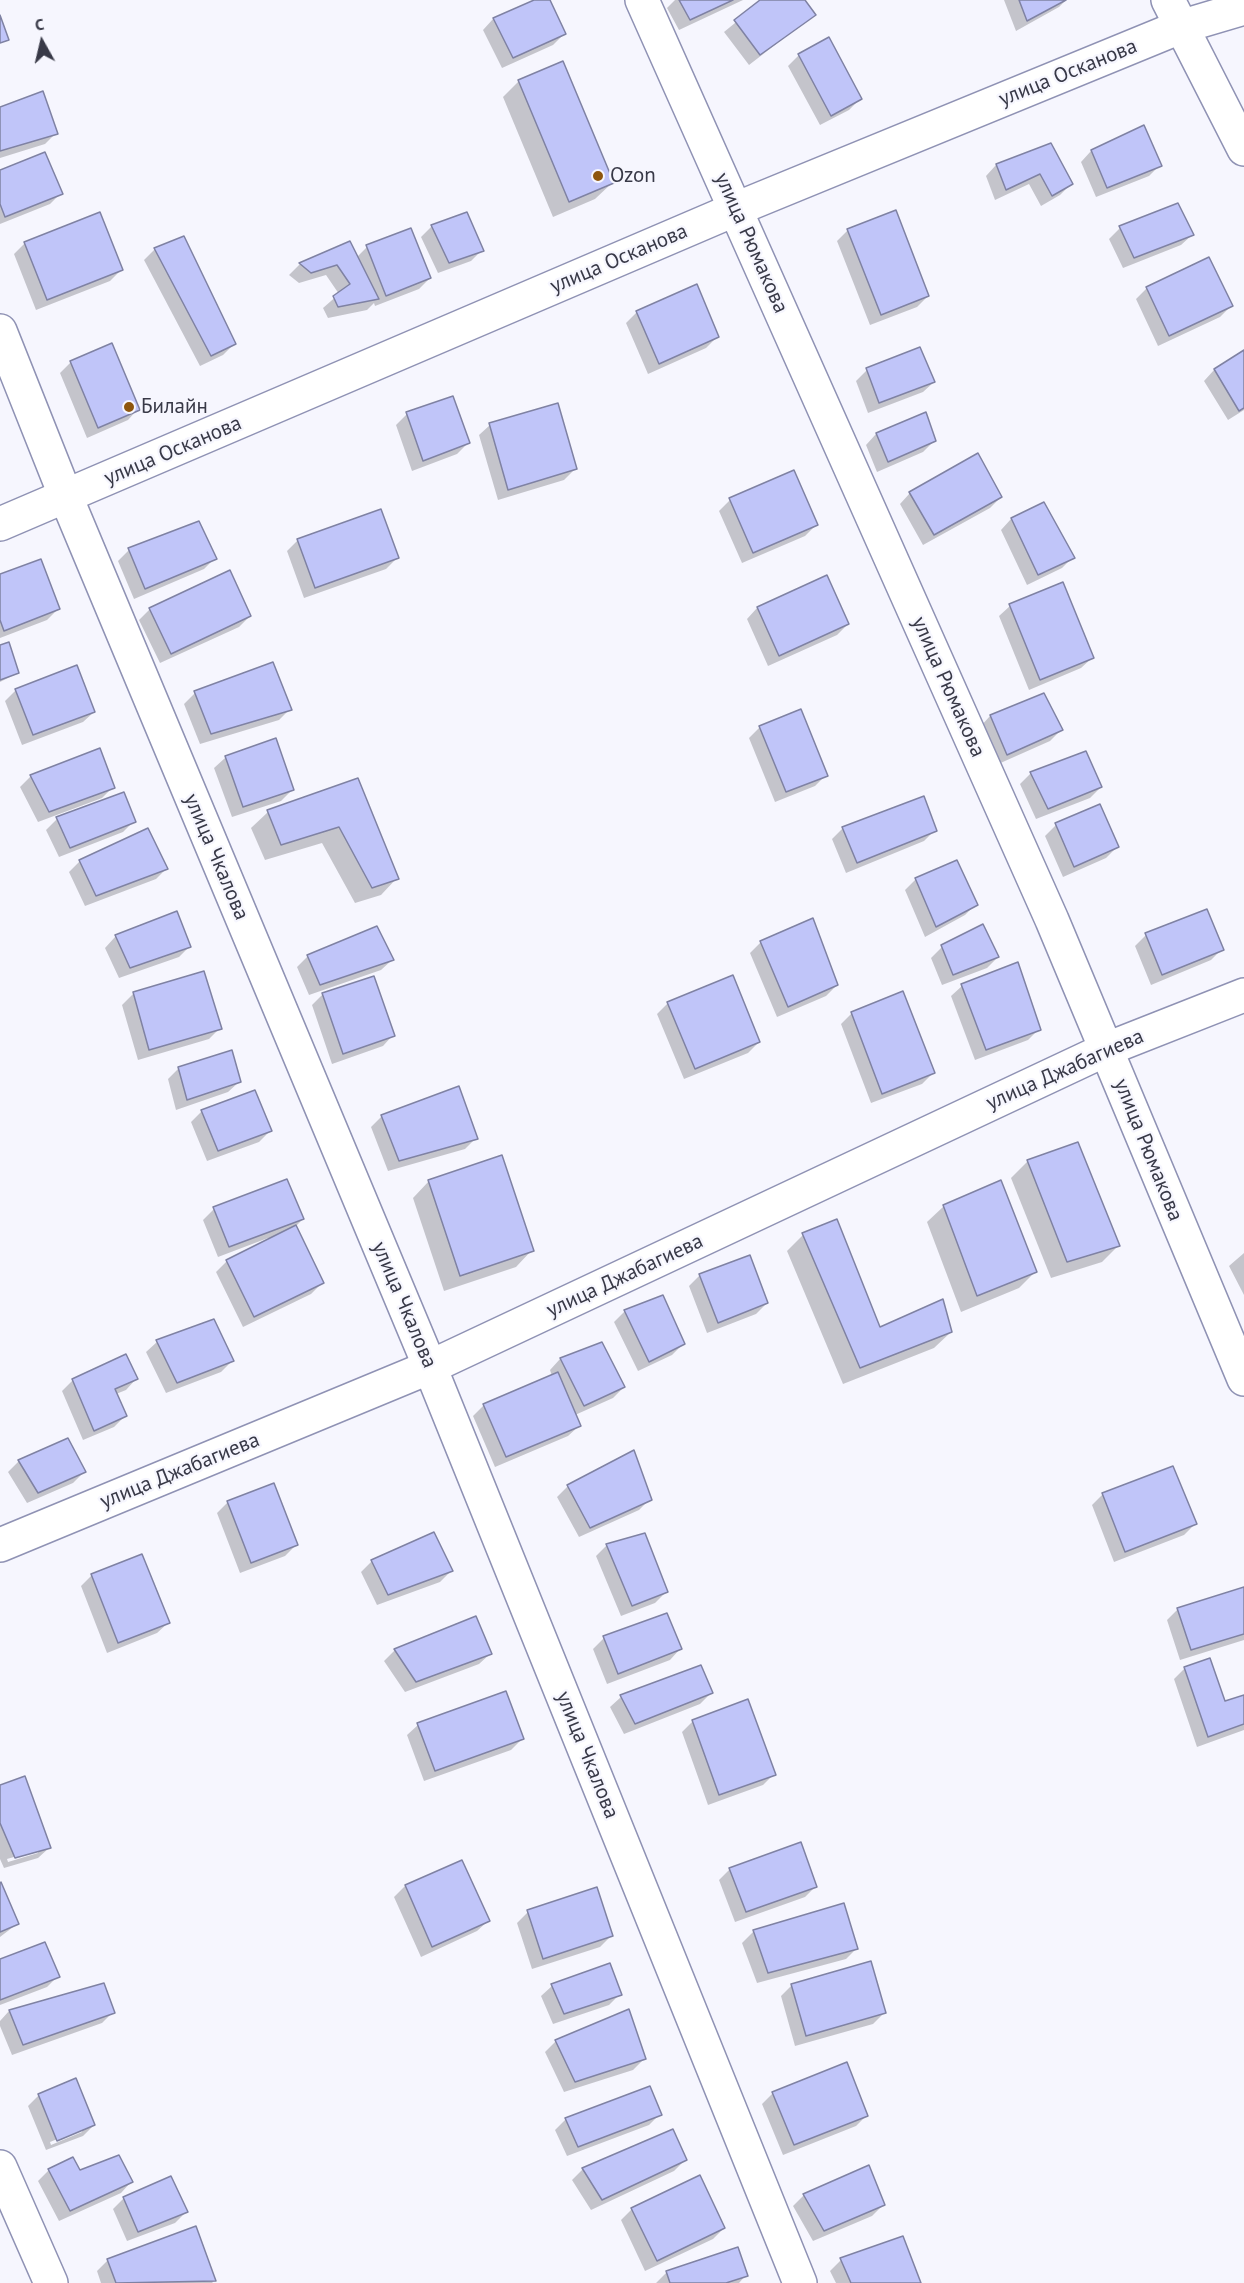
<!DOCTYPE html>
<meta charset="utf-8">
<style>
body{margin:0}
#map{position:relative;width:1244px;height:2283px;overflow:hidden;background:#f6f6fe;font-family:"PT Sans",sans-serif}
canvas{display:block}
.north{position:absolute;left:12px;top:12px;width:60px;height:60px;-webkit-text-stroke:4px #f6f6fe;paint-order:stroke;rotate:352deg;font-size:16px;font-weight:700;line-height:24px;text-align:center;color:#383947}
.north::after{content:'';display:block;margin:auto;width:21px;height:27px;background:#383947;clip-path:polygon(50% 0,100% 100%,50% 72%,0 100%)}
</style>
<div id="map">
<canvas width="1244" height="2283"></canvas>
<div class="north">С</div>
</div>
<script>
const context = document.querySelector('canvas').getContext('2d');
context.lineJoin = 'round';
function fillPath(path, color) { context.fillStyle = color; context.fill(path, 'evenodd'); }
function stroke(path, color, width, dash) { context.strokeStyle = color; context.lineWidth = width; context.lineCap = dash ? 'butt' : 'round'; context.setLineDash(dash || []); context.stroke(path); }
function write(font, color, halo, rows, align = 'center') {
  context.font = font + ' "PT Sans",sans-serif'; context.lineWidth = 4.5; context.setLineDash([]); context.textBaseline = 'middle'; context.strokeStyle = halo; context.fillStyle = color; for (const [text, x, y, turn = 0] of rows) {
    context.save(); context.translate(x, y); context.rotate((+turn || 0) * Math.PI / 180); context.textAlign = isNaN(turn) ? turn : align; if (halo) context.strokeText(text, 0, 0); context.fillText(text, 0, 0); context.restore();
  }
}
fillPath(new Path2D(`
 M537,0h11l16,34 -11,11 -51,23 -19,-38 10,-11z
 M675,0h68l-64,30 -12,-22z
 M763,0h40l11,15 -65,50 -25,-33z
 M1004,0h62l-7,7 -43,24z
 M799,55l61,44 -11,11 -29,15 -32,-59z
 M519,81l93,102 -17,16 -42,18 -50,-120z
 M0,109l56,24 -11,11 -45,14z
 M1143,127l17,38 -11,11 -53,21 -15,-35 10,-11z
 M1050,145l21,39 -11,11 -19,11 -12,-22 -34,16 -9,-24 10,-11z
 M0,172l61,21 -11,11 -50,20z
 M1177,204l15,31 -11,10 -58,23 -14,-29 11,-11z
 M432,226l50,24 -11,11 -33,12 -17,-36z
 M848,230l80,66 -11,11 -47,18 -33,-84z
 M25,243l96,27 -11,11 -74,29 -22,-56z
 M350,243l7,14 10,-10 63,31 -11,11 -44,17 -1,-3 -7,7 -39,8 -5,-10 16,-14 -13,-19 -27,8 -10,-8 11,-11z
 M155,249l79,95 -11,11 -23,11 -56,-106z
 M1147,288l84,18 -11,11 -62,29 -22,-47z
 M637,312l80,25 -11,11 -58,26 -22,-51z
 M920,348l14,34 -11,10 -55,21 -12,-32 11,-11z
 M1244,352v58l-16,10 -24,-39 10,-11z
 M71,362l67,47 -10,11 -41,18 -27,-65z
 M407,414l61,29 -11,11 -45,17 -16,-46z
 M490,425l85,44 -11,11 -66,20 -19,-65z
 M876,434l58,7 -11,11 -46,20 -11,-27z
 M793,472l23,53 -11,11 -63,27 -23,-52 11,-11z
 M910,493l91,4 -11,11 -67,37 -23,-41z
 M1043,504l30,53 -11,11 -35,17 -26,-55 10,-11z
 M298,540l99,18 -11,11 -82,29 -17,-47z
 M129,550l86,8 -11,11 -70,30 -16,-38z
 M0,576l58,33 -11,11 -47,18z
 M826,577l22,47 -11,11 -69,31 -21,-47 10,-11z
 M1010,606l82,52 -11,10 -52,22 -30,-74z
 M150,609l100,7 -11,11 -79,36 -21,-43z
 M0,647l18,26 -18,9z
 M16,690l78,22 -11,10 -61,23 -17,-44z
 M195,693l95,16 -11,11 -79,24 -16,-40z
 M1044,695l17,35 -11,11 -54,24 -16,-38 10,-11z
 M760,727l66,48 -11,11 -40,16 -26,-64z
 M275,740l17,50 -11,11 -49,16 -18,-49 11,-10z
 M1031,773l70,14 -11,11 -54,21 -16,-35z
 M31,776l82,11 -11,11 -64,24 -18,-35z
 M357,780l40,98 -16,17 -26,8 -33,-60 -57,17 -14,-32 17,-16z
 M123,794l11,27 -11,11 -64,25 -13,-27 11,-11z
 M1099,806l18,41 -11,11 -43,19 -18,-41 11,-11z
 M843,828l92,2 -11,11 -78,32 -14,-34z
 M80,861l86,8 -10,10 -71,27 -16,-34z
 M916,879l60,25 -11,11 -40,22 -20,-47z
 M176,913l14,33 -11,11 -60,21 -14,-30 10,-11z
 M983,926l15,31 -11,11 -45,17 -11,-27 11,-11z
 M1146,935l76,14 -11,11 -60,25 -16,-39z
 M761,942l76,43 -11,11 -49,21 -27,-64z
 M308,956l84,4 -11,10 -72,25 -12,-28z
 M203,973l17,55 -11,11 -71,21 -16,-55 11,-11z
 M962,986l77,43 -11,11 -53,20 -24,-64z
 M323,994l70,41 -10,11 -51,18 -20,-59z
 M668,1003l91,39 -11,11 -64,26 -27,-65z
 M852,1013l81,60 -11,11 -51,19 -30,-79z
 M179,1068l60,14 -11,10 -52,18 -8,-31z
 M202,1111l68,20 -11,11 -52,19 -16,-39z
 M382,1116l94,22 -11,11 -77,22 -17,-44z
 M1077,1144l41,102 -16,16 -51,16 -40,-100 16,-16z
 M286,1181l17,38 -8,8 27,56 -11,11 -68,33 -27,-55 11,-11 42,-21 -1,-2 -50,19 -15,-37 11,-11z
 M429,1181l103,69 -16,17 -72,24 -31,-93z
 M944,1206l91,66 -16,16 -58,24 -34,-90z
 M803,1235l76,94 72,3 -17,16 -91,36 -56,-133z
 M1244,1253v42l-15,-29z
 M700,1275l67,28 -11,11 -49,19 -18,-47z
 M625,1311l58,33 -11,11 -34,16 -24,-49z
 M213,1320l19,41 -11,11 -55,21 -20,-41 11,-10z
 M601,1344l23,43 -11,11 -38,17 4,11 -11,10 -73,31 -22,-51 11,-11 68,-29 -2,-6 10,-11z
 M136,1379l-10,11 -10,4 9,22 -11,11 -31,13 -21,-49 11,-11z
 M19,1461l65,11 -11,11 -46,20 -19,-31z
 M568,1486l82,13 -11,11 -60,27 -22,-40z
 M1103,1494l92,30 -11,11 -70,27 -22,-57z
 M228,1502l68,43 -11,11 -45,17 -23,-60z
 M607,1545l59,47 -11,11 -34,13 -25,-60z
 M372,1561l79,10 -11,11 -63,23 -16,-33z
 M92,1575l76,48 -11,10 -50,20 -26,-67z
 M1244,1588v52l-64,20 -13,-40 11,-11z
 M604,1638l76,11 -10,11 -63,24 -14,-35z
 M395,1650l95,4 -11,10 -74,28 -21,-31z
 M1185,1668l39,35 20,-7v34l-47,17 -23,-68z
 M711,1693l-11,11 -76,30 -14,-27 11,-10z
 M693,1721l81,53 -11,11 -55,20 -26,-73z
 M418,1725l104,14 -11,11 -87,31 -17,-46z
 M0,1786l49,62 -11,10 -34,10 -4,-9zM38,1850v3l-30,9 -1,-3z
 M462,1862l26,59 -11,10 -56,26 -27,-60 11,-11z
 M730,1869l86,17 -11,11 -70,25 -16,-42z
 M0,1884l17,40 -17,13z
 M843,1904l14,44 -11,11 -89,24 -15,-40 11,-11z
 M528,1912l83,24 -11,11 -68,22 -15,-46z
 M0,1961l58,15 -11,11 -47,18z
 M104,1985l9,27 -11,11 -90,32 -12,-29v-5l9,-10z
 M792,1985l92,28 -11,11 -78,22 -14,-50z
 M552,1986l68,8 -11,11 -56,19 -12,-28z
 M556,2041l88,18 -11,11 -69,22 -19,-40z
 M773,2093l93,23 -10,10 -73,29 -21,-51z
 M39,2095l55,30 -11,11 -37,14 -18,-44zM82,2129v3l-31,13 -1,-3z
 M660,2114l-11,11 -82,31 -12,-26 11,-11z
 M72,2159l7,12 52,11 -10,11 -62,28 -21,-40 10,-10z
 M685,2160l-11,11 -83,39 -19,-30 11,-11z
 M804,2195l79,10 -11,11 -59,25 -20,-35z
 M124,2198l62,14 -11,11 -48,18 -14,-32z
 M632,2209l92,19 -11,11 -68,32 -24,-51z
 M195,2228l19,53 -2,2h-111l-4,-12 11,-11z
 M841,2260l78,23h-83l-6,-12z
 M667,2272l79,3 -7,8h-83z`), '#0003');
const building = new Path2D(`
 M534,0h16l16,34 -53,24 -20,-40z
 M679,0h54l-43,20z
 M760,0h45l11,15 -56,40 -26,-35z
 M1019,0h47l-39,21z
 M0,15l9,25 -9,3z
 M829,37l33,62 -31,17 -33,-62z
 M563,61l51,122 -45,19 -51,-122z
 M43,91l15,43 -58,17v-44z
 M1144,125l18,41 -55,22 -16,-38z
 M1051,143l22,41 -21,12 -12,-22 -34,16 -10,-26z
 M45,152l18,42 -58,23 -5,-13v-34z
 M1178,203l16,32 -60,23 -15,-32z
 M896,210l33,86 -48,19 -34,-86z
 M100,212l23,58 -76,30 -23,-58z
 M467,212l17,39 -35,12 -18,-38z
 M411,228l20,50 -45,18 -20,-51z
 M184,236l52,108 -25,12 -57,-108z
 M350,241l29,58 -41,8 -5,-11 17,-12 -13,-19 -26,8 -12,-10z
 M1209,257l24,49 -64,30 -23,-49z
 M697,284l22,53 -60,27 -23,-53z
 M112,343l28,67 -42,18 -28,-67z
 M920,347l15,35 -56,21 -13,-35z
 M1244,350v58l-5,3 -25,-42z
 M453,396l17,47 -47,18 -17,-49z
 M558,403l19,66 -69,21 -19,-67z
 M926,412l10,29 -48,21 -12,-29z
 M978,453l24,44 -68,38 -25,-43z
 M794,470l24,55 -65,28 -24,-55z
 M1044,502l31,56 -37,17 -27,-57z
 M381,509l18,49 -84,30 -18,-49z
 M199,521l18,38 -72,30 -17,-41z
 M41,559l19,50 -56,22 -4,-11v-46z
 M230,570l21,46 -80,38 -22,-46z
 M827,575l22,49 -70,32 -22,-49z
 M1063,582l31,76 -54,22 -31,-76z
 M9,642l10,31 -19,7v-35z
 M273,662l19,48 -81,24 -17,-43z
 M77,665l18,47 -62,23 -18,-46z
 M1044,693l19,37 -56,25 -17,-40z
 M801,709l27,67 -42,16 -27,-66z
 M276,738l18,52 -51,17 -18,-51z
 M100,748l15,40 -66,24 -19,-37z
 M1086,751l16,36 -54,22 -18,-37z
 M358,778l41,101 -27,9 -33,-61 -58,18 -14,-35z
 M124,792l12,30 -66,26 -14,-31z
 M924,796l13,35 -80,32 -15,-36z
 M1100,804l19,43 -45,20 -19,-44z
 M148,828l20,41 -72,27 -17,-36z
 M957,860l21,45 -42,22 -21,-49z
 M1207,909l17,41 -62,25 -17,-42z
 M177,911l14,36 -61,21 -15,-33z
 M813,918l25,67 -50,22 -28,-66z
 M983,924l16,33 -46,18 -12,-30z
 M377,926l17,34 -74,25 -13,-30z
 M1018,962l23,68 -55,20 -25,-66z
 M204,971l18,58 -73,21 -16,-58z
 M733,975l27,67 -65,27 -28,-67z
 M374,976l21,60 -52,18 -21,-61z
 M903,991l32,82 -53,21 -31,-82z
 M232,1050l9,32 -54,18 -9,-33z
 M459,1086l19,53 -79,22 -18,-46z
 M255,1090l17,41 -54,20 -17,-41z
 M1078,1142l42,104 -53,16 -40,-102z
 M502,1155l32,96 -74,25 -32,-96z
 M287,1179l17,40 -75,28 -16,-40z
 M1001,1180l36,92 -60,24 -34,-91z
 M837,1219l43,108 63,-28 9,33 -92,36 -58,-135z
 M296,1225l28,58 -70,34 -28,-57z
 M750,1255l18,48 -50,20 -19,-49z
 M663,1295l22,49 -36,18 -25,-52z
 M214,1319l20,42 -57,22 -21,-43z
 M602,1342l23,45 -41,19 -24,-48z
 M126,1354l12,25 -23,10 12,27 -33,15 -22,-52z
 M558,1372l23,54 -75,31 -23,-53z
 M68,1438l18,34 -48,21 -20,-33z
 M634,1450l18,50 -62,28 -23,-43z
 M1173,1466l24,58 -72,28 -23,-59z
 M274,1483l24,62 -47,18 -24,-62z
 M434,1532l19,39 -65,24 -17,-35z
 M645,1533l23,59 -36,14 -26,-62z
 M142,1554l28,69 -52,20 -27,-69z
 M1244,1587v47l-53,16 -14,-42z
 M667,1613l15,36 -64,25 -15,-38z
 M476,1616l16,38 -76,28 -22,-33z
 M1210,1658l15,43 19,-6v29l-36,13 -24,-70z
 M701,1665l12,28 -78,31 -15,-29z
 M506,1691l18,48 -89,32 -18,-48z
 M748,1699l28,76 -57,20 -27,-75z
 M25,1776l26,72 -36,10 -15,-35v-38z
 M801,1842l16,45 -71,25 -17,-44z
 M462,1860l28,61 -58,26 -27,-62z
 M1,1882l18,42 -19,8v-49z
 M597,1887l16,49 -70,23 -16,-49z
 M844,1903l14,46 -90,24 -15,-43z
 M45,1942l15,35 -60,23v-41z
 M871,1961l15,52 -80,23 -15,-52z
 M610,1963l12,32 -58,19 -13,-30z
 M104,1983l11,30 -92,32 -14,-35z
 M629,2009l17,50 -71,23 -20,-42z
 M847,2062l21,54 -74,29 -22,-53z
 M76,2078l19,47 -38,16 -19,-47z
 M650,2086l12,29 -84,32 -13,-29z
 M673,2129l14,31 -85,40 -20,-32z
 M119,2155l14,27 -63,29 -22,-42 25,-12 7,13z
 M869,2165l16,40 -61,26 -21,-37z
 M700,2175l25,53 -68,33 -26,-53z
 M171,2176l17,36 -50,20 -15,-35z
 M196,2226l20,55 -100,2 -9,-24z
 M903,2236l18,47h-70l-11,-25z
 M738,2247l10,29 -22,7h-56l-4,-12z`);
fillPath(building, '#c0c5f9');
stroke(building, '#7f82a3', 1.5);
const minor = new Path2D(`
 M642,0l410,920 192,459
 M1168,0l76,149
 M0,331l66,166 364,870 370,916
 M0,2167l51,116`);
const secondary = new Path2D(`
 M0,524l736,-315 444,-182 64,-19
 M0,1545l430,-178 677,-318 137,-54`);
stroke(minor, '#8f92b4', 36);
stroke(secondary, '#8f92b4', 36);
stroke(minor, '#fff', 33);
stroke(secondary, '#fff', 33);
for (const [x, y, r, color] of [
 [598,176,6,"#8e560e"],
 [129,407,6,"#8e560e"]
]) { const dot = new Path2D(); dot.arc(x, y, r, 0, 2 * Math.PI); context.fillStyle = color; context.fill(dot); stroke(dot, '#f6f6fe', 2); }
write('21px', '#383947', '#f6f6fe', [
 ["улица Осканова",1068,73,-22],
 ["улица Рюмакова",751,243,66],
 ["улица Осканова",619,259,-23],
 ["улица Осканова",173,451,-23],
 ["улица Рюмакова",948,687,66],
 ["улица Чкалова",216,857,67],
 ["улица Джабагиева",1065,1070,-24],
 ["улица Рюмакова",1148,1150,68],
 ["улица Джабагиева",625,1276,-25],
 ["улица Чкалова",404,1305,67],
 ["улица Джабагиева",180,1471,-22],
 ["улица Чкалова",587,1755,68]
]);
write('21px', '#383947', '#f6f6fe', [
 ["Ozon",610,176],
 ["Билайн",141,407]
], 'left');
</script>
